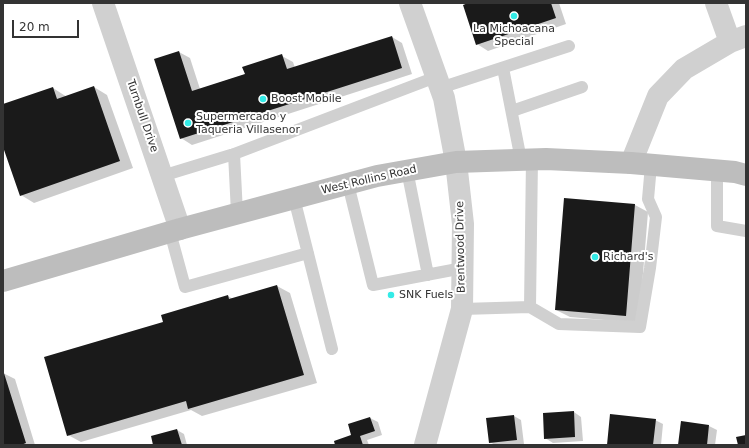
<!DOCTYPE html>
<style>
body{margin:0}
#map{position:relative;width:749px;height:448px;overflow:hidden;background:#fff;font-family:"DejaVu Sans",sans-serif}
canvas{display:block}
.frame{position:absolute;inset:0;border:4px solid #333;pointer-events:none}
.scale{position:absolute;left:12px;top:20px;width:67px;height:18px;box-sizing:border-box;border:2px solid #333;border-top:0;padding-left:5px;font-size:12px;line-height:14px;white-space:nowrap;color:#333;-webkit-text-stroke:3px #fff;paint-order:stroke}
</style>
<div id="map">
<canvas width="749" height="448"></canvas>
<div class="frame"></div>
<div class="scale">20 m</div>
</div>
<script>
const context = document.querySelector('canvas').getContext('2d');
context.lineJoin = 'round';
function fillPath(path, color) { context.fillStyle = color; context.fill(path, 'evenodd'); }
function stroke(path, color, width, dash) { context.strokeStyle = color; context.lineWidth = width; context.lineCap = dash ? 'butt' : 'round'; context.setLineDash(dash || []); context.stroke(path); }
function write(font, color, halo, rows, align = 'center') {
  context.font = font + ' "DejaVu Sans",sans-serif'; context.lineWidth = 4; context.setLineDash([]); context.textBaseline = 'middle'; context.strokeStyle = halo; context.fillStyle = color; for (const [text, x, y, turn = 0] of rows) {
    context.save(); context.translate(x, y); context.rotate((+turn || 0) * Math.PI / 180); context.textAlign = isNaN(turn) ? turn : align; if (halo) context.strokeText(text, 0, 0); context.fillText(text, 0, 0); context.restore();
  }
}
fillPath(new Path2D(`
 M471,3h88l7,21 -78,27 -11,-7z
 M392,37l10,6 10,31 -220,71 -11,-7 -2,-86 11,6 10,31 46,-15 36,-18 11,6 2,6z
 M94,87l13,8 26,73 -99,35 -13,-8 -18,-51v-39l50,-17 14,9z
 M565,199l70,6 13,7 -9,111 -69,-6 -14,-7z
 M277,286l13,7 27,90 -115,33 -11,-6 -110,32 -13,-7 160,-139 5,3z
 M3,373l12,6 20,66h-31l-1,-4z
 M574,412l7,5 2,24 -30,2 -8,-5z
 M514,416l7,4 3,24 -29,1 -5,-3z
 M370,418l8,4 4,13 -15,5 2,5h-33l17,-10z
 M655,420l8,4 -2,21h-53z
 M681,423l28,3 8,4 -2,15h-36z
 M177,430l7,4 3,11h-33z`), '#0003');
fillPath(new Path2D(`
 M468,3h83l5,15 -80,27 -13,-40z
 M392,36l10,32 -222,71 -26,-80 25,-8 13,40 53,-17 -3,-7 40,-13 5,15z
 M94,86l26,75 -100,35 -17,-49v-43l50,-17 4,12z
 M564,198l71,6 -9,112 -71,-6z
 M277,285l27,90 -116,34 -2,-8 -119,35 -23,-79 119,-35 -2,-7 67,-20 1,4z
 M3,370l23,73 -5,2 -18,-1z
 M574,411l1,26 -31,2 -1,-26z
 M610,414l46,5 -3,26h-46z
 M514,415l3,25 -28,3 -3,-25z
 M370,417l5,14 -15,5 3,9h-28l-1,-4 17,-6 -3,-11z
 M681,421l28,4 -2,20h-29z
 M177,429l5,16h-29l-2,-9z
 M746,435v10h-8l-2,-8z`), '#1a1a1a');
stroke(new Path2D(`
 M503,68l18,92
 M440,88l129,-42
 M512,111l70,-24
 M234,154l3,59
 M407,170l21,105
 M717,171v55l29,5
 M162,176l72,-22 202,-77
 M348,184l25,101 90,-17
 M294,198l38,151
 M170,232l15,55 123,-34
 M530,307l2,-148
 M462,309l68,-2 29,17 81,3 10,-59 6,-51 -8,-18 3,-34`), '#d0d0d0', 12);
stroke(new Path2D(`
 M103,3l77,226
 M410,3l34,95 12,64 7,62 -1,85 -37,136
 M716,3l14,39
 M631,163l27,-67 26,-27 46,-27 16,-6`), '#d0d0d0', 22);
stroke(new Path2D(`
 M3,281l177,-52 197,-53 79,-14 90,-3 85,4 104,9 11,3`), '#bdbdbd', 22);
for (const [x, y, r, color] of [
 [514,16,4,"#33ebe7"],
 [263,99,4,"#33ebe7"],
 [188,123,4,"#33ebe7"],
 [595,257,4,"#33ebe7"],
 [391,295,4,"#33ebe7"]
]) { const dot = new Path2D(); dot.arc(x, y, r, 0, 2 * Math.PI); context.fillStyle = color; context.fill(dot); stroke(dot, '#fff', 1.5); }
write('11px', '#333', '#fff', [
 ["La Michoacana",514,29,"center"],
 ["Special",514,42,"center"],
 ["Boost Mobile",271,99],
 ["Supermercado y",196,117],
 ["Taqueria Villasenor",196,130],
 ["Richard's",603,257],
 ["SNK Fuels",399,295]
], 'left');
write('11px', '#333', '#fff', [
 ["Turnbull Drive",142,116,71],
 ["West Rollins Road",369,180,-13],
 ["Brentwood Drive",461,247,-91]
]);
</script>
